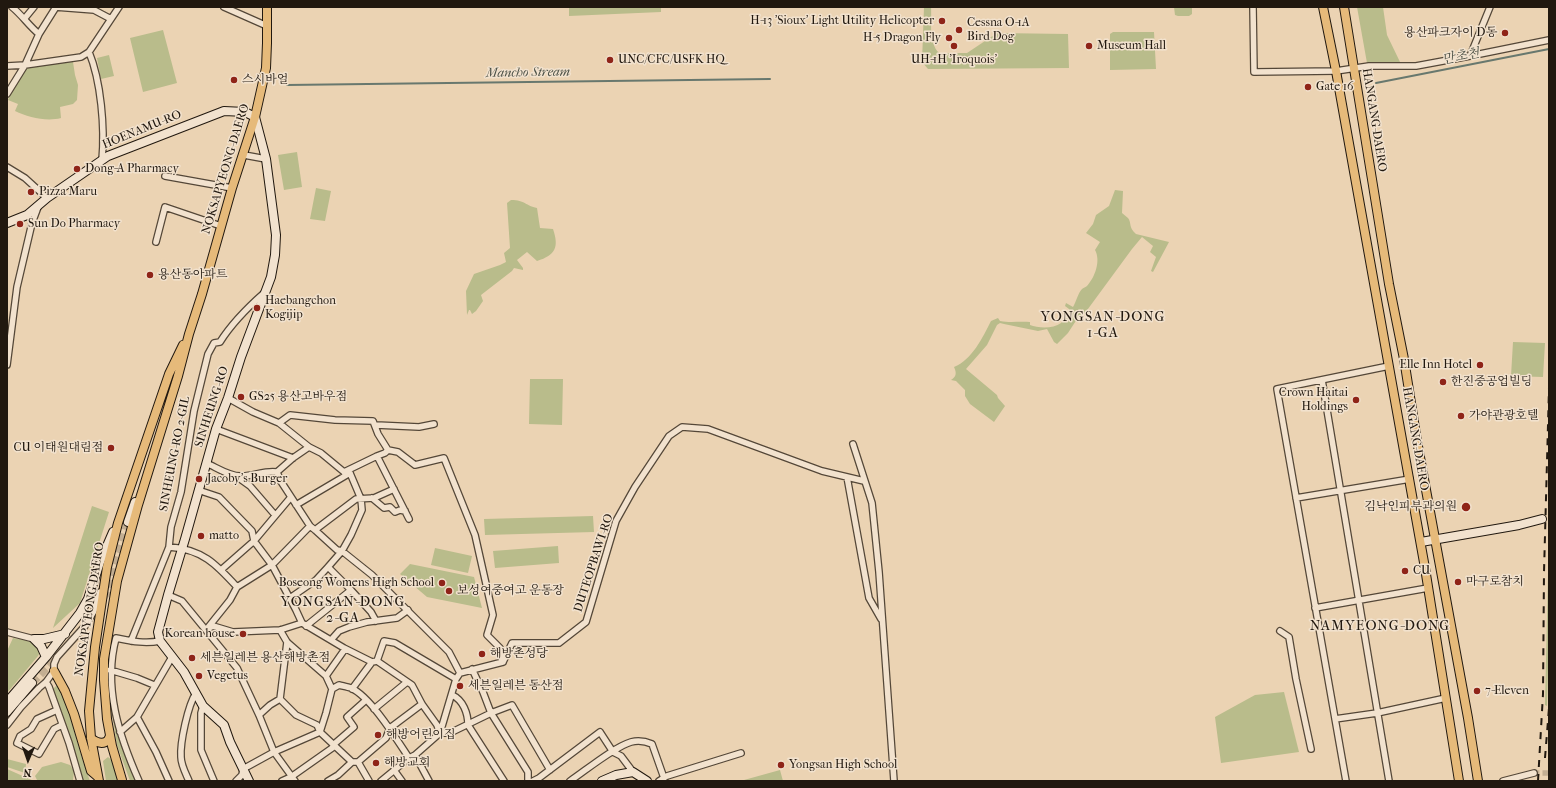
<!DOCTYPE html>
<meta charset="utf-8">
<style>
body{margin:0}
#map{position:relative;width:1556px;height:788px;overflow:hidden;background:#ebd3b3;font-family:"IM FELL French Canon",serif}
canvas{display:block}
.frame{position:absolute;inset:0;border:8px solid #21180f;pointer-events:none}
.north{position:absolute;left:8px;top:740px;width:40px;height:40px;-webkit-text-stroke:3px #f2e2ce;paint-order:stroke;rotate:182deg;font-size:11px;font-weight:700;line-height:16px;text-align:center;color:#21180f}
.north::after{content:'';display:block;margin:auto;width:14px;height:18px;background:#21180f;clip-path:polygon(50% 0,100% 100%,50% 72%,0 100%)}
</style>
<div id="map">
<canvas width="1556" height="788"></canvas>
<div class="frame"></div>
<div class="north">N</div>
</div>
<script>
const context = document.querySelector('canvas').getContext('2d');
context.lineJoin = 'round';
function fillPath(path, color) { context.fillStyle = color; context.fill(path, 'evenodd'); }
function stroke(path, color, width, dash) { context.strokeStyle = color; context.lineWidth = width; context.lineCap = dash ? 'butt' : 'round'; context.setLineDash(dash || []); context.stroke(path); }
function write(font, color, halo, rows, align = 'center') {
  context.font = font + ' "IM FELL French Canon","Noto Serif KR",serif'; context.lineWidth = 3; context.setLineDash([]); context.textBaseline = 'middle'; context.strokeStyle = halo; context.fillStyle = color; for (const [text, x, y, turn = 0] of rows) {
    context.save(); context.translate(x, y); context.rotate((+turn || 0) * Math.PI / 180); context.textAlign = isNaN(turn) ? turn : align; if (halo) context.strokeText(text, 0, 0); context.fillText(text, 0, 0); context.restore();
  }
}
fillPath(new Path2D(`
 M569,7h92v5l-92,4z
 M924,7h7c1,14 -3,35 8,46h28l30,-20 71,1 1,34 -141,1 -6,-7z
 M1174,7h18v7l-3,2h-11l-3,-1z
 M1357,7h26l4,28 13,27 -33,1z
 M163,30l14,53 -34,9 -13,-54z
 M1113,32h41l2,37 -46,1v-36z
 M109,55l5,21 -13,3 -4,-21z
 M73,62l2,13 3,10 -1,15 -4,4 -13,3 1,11c-15,4 -33,-1 -46,-7l3,-7 -10,-4 12,-27 11,-8z
 M297,152l5,35 -18,3 -6,-35z
 M316,188l15,3 -6,30 -15,-2z
 M1115,190l8,1 -1,22c2,2 4,3 6,5 4,5 0,9 8,16l33,8 -16,30 -2,-1 5,-14 -6,-5 3,-6 -11,-9 -10,12 -47,64 -6,3 -11,17 -11,11 -3,-2 -7,-13 -9,2 -34,-7 -4,-1 -3,2 -10,20 -21,24 31,26 1,3 7,8 -11,16 -24,-18 -5,-8v-6l-9,-9 -5,-1c5,-3 6,-7 3,-13 18,-7 29,-30 37,-46l7,-3 2,3c11,2 19,0 30,1v3c8,3 23,4 31,-2 4,-3 6,-9 8,-14l-4,-3 1,-3 7,4c3,-5 5,-14 9,-18 1,-1 4,-2 5,-3 8,-9 14,-25 8,-36l5,-8 -14,-9 7,-9 3,-9 13,-9z
 M511,200c14,0 15,6 26,8l3,20 13,1c6,18 3,26 -16,32l-10,-9 -10,8 6,8v2l-9,-2 -2,3 -31,24 2,6 -7,10 -4,3 -2,-4h-1l-2,5 -1,-24 8,-17 26,-9 6,-3 -2,-9 6,-5 -3,-45z
 M1513,342l32,1 -2,34 -32,-1z
 M530,379h33l-1,46 -33,-1z
 M92,506l17,6 -29,91 -27,25z
 M593,516l1,16 -109,3 -1,-16z
 M1549,528v103l-2,75 -2,-1z
 M558,546l1,17 -64,5 -2,-17z
 M435,548l37,8 -4,17 -37,-8z
 M410,564l64,13 8,31 -55,-11 -27,-23z
 M21,637l11,4 9,9 -3,6 -31,37v-42l6,-13 6,1z
 M56,686h3c13,31 19,64 31,95h-7l-30,-92z
 M1284,692l15,60 -78,11 -6,-46 40,-22z
 M110,700l1,1 25,80h-6l-13,-36z
 M108,757l6,5 5,19h-13l-3,-20z
 M7,759l19,5 -1,9 -18,-6z
 M61,762l9,3 4,6 -1,10 -36,-1 -2,-4 7,-9z
 M7,769l27,12h-27z
 M780,770l3,11h-39v-1z`), '#b9bc8b');
stroke(new Path2D(`
 M1376,83l173,-34
 M287,85l483,-6`), '#68786e', 2);
stroke(new Path2D(`
 M1534,773h15`), '#c3ae92', 5.5, [5.5, 3]);
stroke(new Path2D(`
 M103,598l4,-6 21,-70
 M32,683l26,-27`), '#c3ae92', 8, [8, 4]);
const street = new Path2D(`
 M12,7c10,8 17,19 27,27
 M55,7l39,3 17,9
 M224,7l43,19
 M1253,7l1,65 82,-1 33,-5h47l54,-10 20,-49
 M25,18l9,-11
 M89,52c12,29 16,76 13,108
 M1470,56l79,-16
 M7,66l18,-1 56,-8 8,-5 30,-45
 M7,94l18,-29 14,-31 17,-27
 M244,155l22,4
 M7,167l18,11 22,20
 M165,176l67,12
 M156,242l9,-35 56,19
 M7,365l10,-78 15,-64 6,-16
 M1322,380l67,401
 M228,398l25,14 26,11 30,24 12,6 23,19 6,1 11,26 1,11 -11,25 -9,16 -14,16 -12,13 -26,18
 M279,423l11,-8 45,5 38,1 5,13 10,16 10,2 17,13 29,-7 31,77 18,80 -6,20 13,13 2,13
 M376,425l43,2 15,-3
 M216,429l77,29
 M853,444l19,59 7,69 15,209
 M377,456l8,-3 3,-3
 M206,463c10,4 24,14 36,13 12,0 23,-6 35,-4l16,-14 16,-11
 M277,472l3,8 30,46 5,4 22,20 5,1 30,24 77,77 11,21
 M344,472l33,-16 32,63
 M236,476l14,10 25,29
 M847,477l22,121 12,21
 M198,490l21,7 33,34 2,10 18,24 24,45 6,13 42,25 28,14 5,-1 35,24 10,19 15,21 3,8h10l41,-20 21,-8 38,65
 M372,498l12,10 6,-1 5,5 5,-2 5,1
 M1296,498l114,-19
 M296,505l54,-32
 M315,530l41,-31 18,-1 20,-9
 M169,547c33,2 47,17 68,40
 M328,567l23,23
 M221,570l33,-29 37,-44
 M168,595l14,6 55,67 22,47 15,37 21,29
 M1315,608l113,-20
 M306,626l45,-36 20,22 5,9
 M209,628l4,-2 20,6 47,-2 22,-7
 M206,630l24,-30 7,-13 35,-22 38,-39
 M280,630l7,12 39,34 6,13 7,-4c4,1 9,2 12,3 20,9 46,52 58,70
 M1280,631l9,6 7,42 15,70
 M7,632l27,7
 M331,640l8,-9 10,-4 18,-5 30,-4 11,-8
 M131,641l38,-94 2,-20 10,-35 13,-81 14,-57 6,-11 6,-1c12,-19 27,-34 44,-49
 M287,642l-7,57 16,16 21,10 3,7 32,30h6l11,19
 M377,661l7,-20 11,2 61,36
 M503,662l9,-19h47l27,-21 30,-101 19,-34 34,-51 13,-9 26,2 114,42 42,10
 M472,669l11,23 8,21 37,59v9
 M110,670l27,8 17,7
 M326,676l19,-27
 M46,682l3,5 20,56 11,38
 M352,689l20,-27
 M452,695c11,5 16,18 16,30l36,56
 M203,706l-2,7v37l13,31
 M374,709l33,-27
 M57,710l-20,9 -6,10 -11,7 -3,7 22,11 15,-25 8,-4
 M259,715l11,-10 10,-6
 M137,717l19,35 13,29
 M1335,719l42,-6 69,-15
 M7,725l14,-18 18,-19 7,-6 8,-11v-7l3,-7 28,-31 9,-15 6,-19
 M120,732l17,-15 35,-60
 M333,745l21,-18 -7,-10 19,-17
 M415,755l14,26
 M358,762l28,-24 4,-10 32,-24
 M394,770l8,11
 M139,781c-20,-45 -36,-94 -23,-143 15,3 28,6 44,3
 M189,781c-3,-7 -8,-16 -8,-24 -1,-15 7,-52 15,-64
 M236,781l6,-6 1,-6 31,-17 46,-20 6,-19 6,-24
 M282,781l9,-4 44,-31
 M328,781l10,-6 14,-13
 M381,781l28,-23 6,-3 25,-22 16,-54 4,-6 43,-11
 M533,781l6,-3 61,-46 13,20 8,4 12,16
 M570,781c15,-10 44,-34 61,-39 7,-2 14,-1 21,2l12,34
 M659,781l8,-5 74,-23
 M1346,781l-69,-392 112,-23
 M1503,781l31,-8`);
const secondary = new Path2D(`
 M7,223l20,-8 20,-17 61,-42 116,-45 21,1 10,5 11,42 10,76 -1,20 -4,22 -30,80 -13,41 -12,31 -31,110 -17,56 -10,37 2,9 24,31 19,34 21,19 6,17 19,39
 M128,522l7,-20
 M1421,542l98,-17 23,-6
 M46,657l-5,-11 -7,-7h10l21,-5
 M7,702l39,-45 34,-44 8,-14 12,-37 13,-30
 M7,712l25,-29
 M602,781l14,-6 17,-3 14,9`);
const primary = new Path2D(`
 M1323,7l13,64 89,497 34,213
 M1344,7l45,277 15,75 13,82 51,277 10,63
 M54,671l11,20 9,23 17,57 7,6
 M91,738c6,5 12,7 17,2l2,-4
 M122,780l-10,-34 -5,-27 -3,-39v-21l13,-78 21,-76 40,-129 11,-42 13,-40 30,-106 23,-71 11,-49 1,-25v-36
 M99,781l-8,-43 -2,-27 6,-64 12,-80 11,-44 51,-149 14,-29`);
stroke(street, '#544738', 8);
stroke(secondary, '#21180f', 10);
stroke(primary, '#21180f', 10);
stroke(street, '#f2e2ce', 5.5);
stroke(secondary, '#f2e2ce', 8);
stroke(primary, '#e6ba7a', 8);
stroke(new Path2D(`
 M1545,758l4,-50
 M1538,781l5,-87 1,-122 5,-184`), '#21180f', 2, [7, 7]);
for (const [x, y, r, color] of [
 [942,21,4,"#8f2418"],
 [959,30,4,"#8f2418"],
 [1505,33,4,"#8f2418"],
 [949,38,4,"#8f2418"],
 [954,46,4,"#8f2418"],
 [1089,46,4,"#8f2418"],
 [610,60,4,"#8f2418"],
 [234,80,4,"#8f2418"],
 [1308,87,4,"#8f2418"],
 [77,169,4,"#8f2418"],
 [31,192,4,"#8f2418"],
 [20,224,4,"#8f2418"],
 [150,275,4,"#8f2418"],
 [257,308,4,"#8f2418"],
 [1480,365,4,"#8f2418"],
 [1443,382,4,"#8f2418"],
 [241,397,4,"#8f2418"],
 [1356,400,4,"#8f2418"],
 [1461,416,4,"#8f2418"],
 [111,448,4,"#8f2418"],
 [199,479,4,"#8f2418"],
 [1466,507,5,"#8f2418"],
 [201,536,4,"#8f2418"],
 [1405,571,4,"#8f2418"],
 [1458,582,4,"#8f2418"],
 [442,583,4,"#8f2418"],
 [449,591,4,"#8f2418"],
 [243,634,4,"#8f2418"],
 [482,654,4,"#8f2418"],
 [192,658,4,"#8f2418"],
 [199,676,4,"#8f2418"],
 [460,686,4,"#8f2418"],
 [1477,691,4,"#8f2418"],
 [378,735,4,"#8f2418"],
 [376,763,4,"#8f2418"],
 [781,765,4,"#8f2418"]
]) { const dot = new Path2D(); dot.arc(x, y, r, 0, 2 * Math.PI); context.fillStyle = color; context.fill(dot); stroke(dot, '#f2e2ce', 1.5); }
write('12px', '#21180f', '#f2e2ce', [
 ["H-13 'Sioux' Light Utility Helicopter",934,21,"right"],
 ["Cessna O-1A",967,23],
 ["Bird Dog",967,37],
 ["용산파크자이 D동",1497,33,"right"],
 ["H-5 Dragon Fly",941,38,"right"],
 ["Museum Hall",1097,46],
 ["UNC/CFC/USFK HQ",618,60],
 ["UH-1H 'Iroquois'",954,60,"center"],
 ["스시바얼",242,80],
 ["Gate 16",1316,87],
 ["Dong-A Pharmacy",85,169],
 ["Pizza Maru",39,192],
 ["Sun Do Pharmacy",28,224],
 ["용산동아파트",158,275],
 ["Haebangchon",265,301],
 ["Kogijip",265,315],
 ["Elle Inn Hotel",1472,365,"right"],
 ["한진중공업빌딩",1451,382],
 ["Crown Haitai",1348,393,"right"],
 ["Holdings",1348,407,"right"],
 ["GS25 용산고바우점",249,397],
 ["가야관광호텔",1469,416],
 ["CU 이태원대림점",103,448,"right"],
 ["Jacoby's Burger",207,479],
 ["김낙인피부과의원",1457,507,"right"],
 ["matto",209,536],
 ["CU",1413,571],
 ["마구로참치",1466,582],
 ["Boseong Womens High School",434,583,"right"],
 ["보성여중여고 운동장",457,591],
 ["Korean house",235,634,"right"],
 ["해방촌성당",490,654],
 ["세븐일레븐 용산해방촌점",200,658],
 ["Vegetus",207,676],
 ["세븐일레븐 동산점",468,686],
 ["7-Eleven",1485,691],
 ["해방어린이집",386,735],
 ["해방교회",384,763],
 ["Yongsan High School",789,765]
], 'left');
write('12px', '#21180f', '#f2e2ce', [
 ["HANGANG-DAERO",1374,120,81],
 ["HOENAMU-RO",142,130,-22],
 ["NOKSAPYEONG-DAERO",226,169,-73],
 ["SINHEUNG-RO",212,407,-72],
 ["HANGANG-DAERO",1415,439,80],
 ["SINHEUNG-RO 2-GIL",175,454,-79],
 ["DUTEOPBAWI-RO",594,563,-72],
 ["NOKSAPYEONG-DAERO",90,609,-81]
]);
write('italic 13px', '#4b5046', '#f2e2ce', [
 ["만초천",1461,57,-11],
 ["Mancho Stream",528,73,-1]
]);
context.letterSpacing = '1px';
write('14px', '#21180f', '#f2e2ce', [
 ["YONGSAN-DONG",1103,318],
 ["1-GA",1103,334],
 ["YONGSAN-DONG",343,603],
 ["2-GA",343,619],
 ["NAMYEONG-DONG",1380,627]
]);
context.letterSpacing = '0px';
</script>
